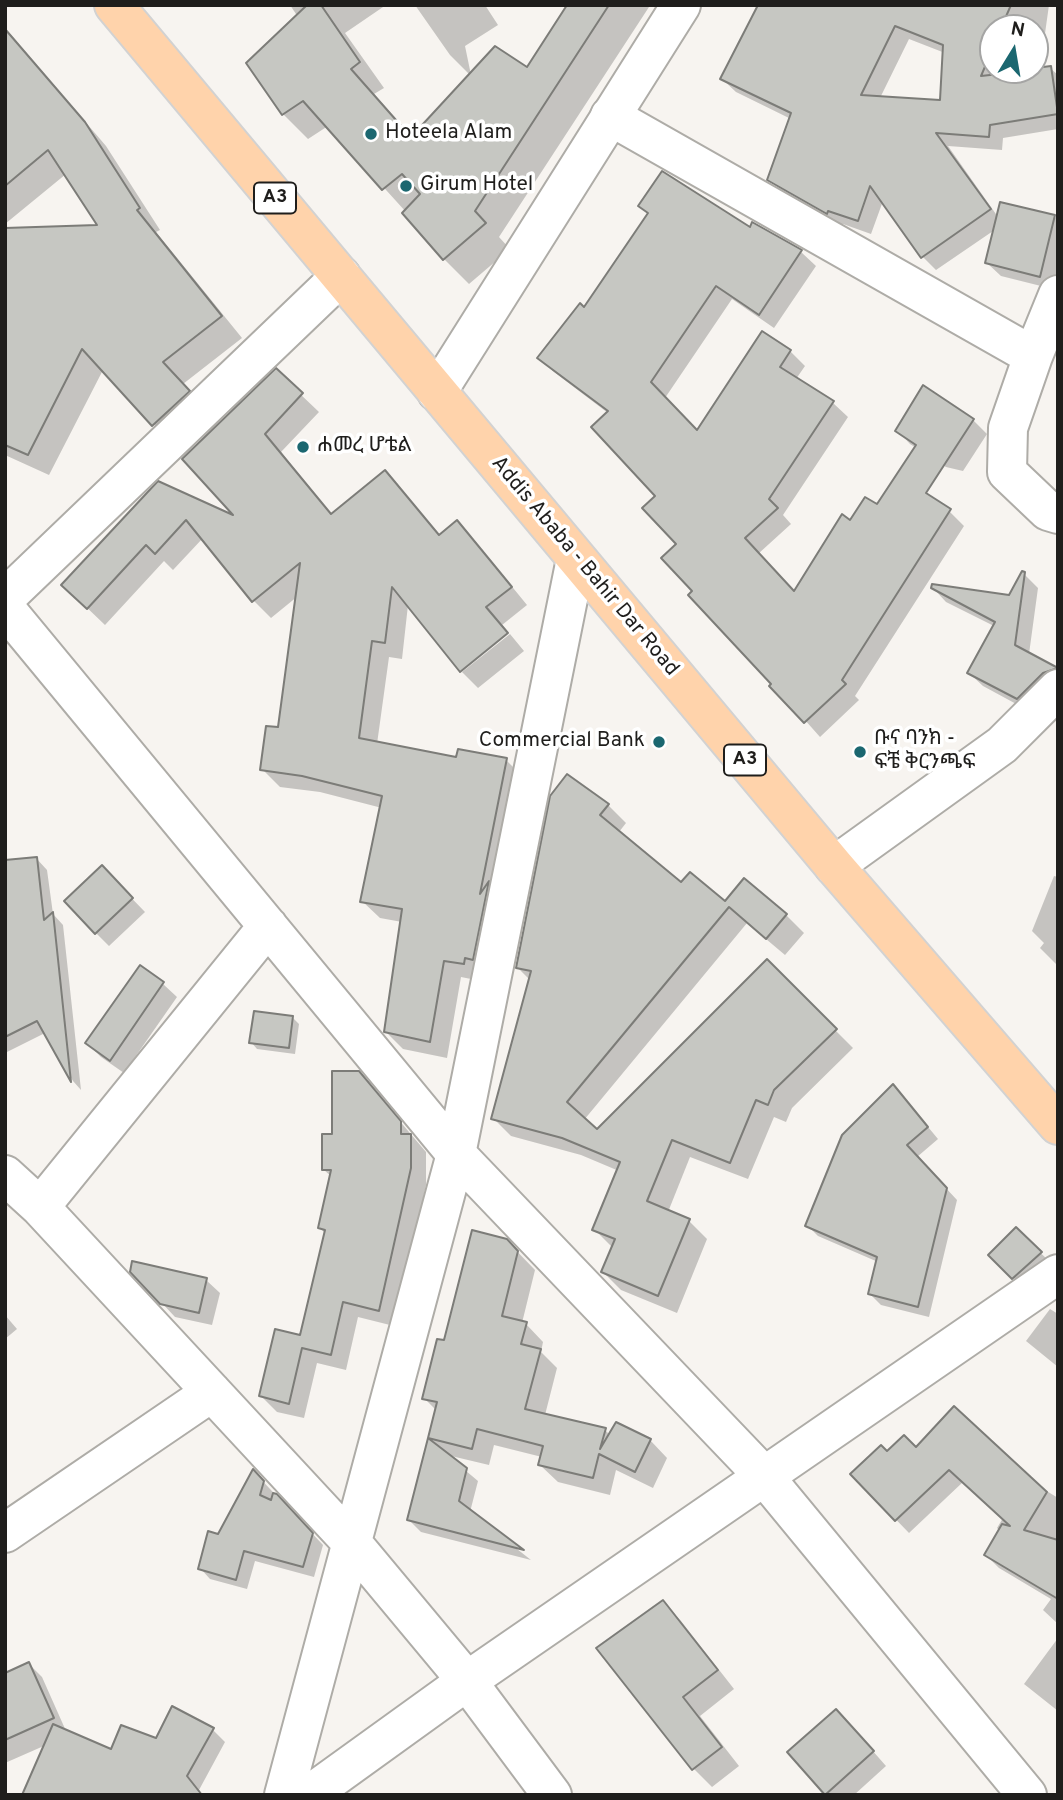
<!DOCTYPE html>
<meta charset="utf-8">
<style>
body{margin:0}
#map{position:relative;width:1063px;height:1800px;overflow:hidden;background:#f7f4f0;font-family:Overpass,sans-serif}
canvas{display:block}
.frame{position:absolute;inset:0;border:7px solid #1f1e1c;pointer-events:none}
.north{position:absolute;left:979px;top:14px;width:70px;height:70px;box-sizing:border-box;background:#fff;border:2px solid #a5a5a4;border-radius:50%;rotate:11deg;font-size:19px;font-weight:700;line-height:28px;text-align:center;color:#1f1e1c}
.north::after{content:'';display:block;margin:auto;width:24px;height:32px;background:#1b6770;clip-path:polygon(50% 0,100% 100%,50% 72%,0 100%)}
</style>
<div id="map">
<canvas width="1063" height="1800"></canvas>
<div class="frame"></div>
<div class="north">N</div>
</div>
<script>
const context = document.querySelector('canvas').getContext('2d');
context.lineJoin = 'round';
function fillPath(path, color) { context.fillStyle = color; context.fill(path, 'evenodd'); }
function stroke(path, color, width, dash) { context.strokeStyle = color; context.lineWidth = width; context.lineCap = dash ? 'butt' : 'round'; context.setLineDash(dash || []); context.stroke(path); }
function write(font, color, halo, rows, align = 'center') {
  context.font = font + ' Overpass,"Noto Sans Ethiopic",sans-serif'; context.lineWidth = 7; context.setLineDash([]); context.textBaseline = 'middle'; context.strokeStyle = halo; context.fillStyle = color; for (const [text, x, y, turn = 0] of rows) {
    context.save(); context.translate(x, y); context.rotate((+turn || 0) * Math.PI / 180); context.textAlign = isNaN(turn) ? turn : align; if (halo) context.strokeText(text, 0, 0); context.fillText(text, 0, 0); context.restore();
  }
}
fillPath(new Path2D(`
 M290,5h96l-41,28 39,55 -10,6 39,44 57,-63 -20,-20 -35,-50h70l13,20 -33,21 6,29 56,-6 42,-64 80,2 -150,230 11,12 -41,35 -25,-25 -40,-46 2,-1 -78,-86 -20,13 -25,-25 15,-97z
 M782,5h267l-9,64 10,-1 8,7v54l-55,9 -1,12 -54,-4 50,71 56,-1 4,4v51l-5,18 -52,-13 -14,-13 9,-34 -60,41 -13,-13 -40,-56 -12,33 -28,-10 -2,2 -58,-33 -14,-14 22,-60 -55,-27 -14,-13zM993,28h42v42h-42zM909,39l36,14 -4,49 -61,-4z
 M5,28l101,118 54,84 -4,2 86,106 -59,46 26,29 -34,33 -72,-76 -54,105 -44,-20v-225l95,-3 -34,-53 -61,50z
 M640,206l111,24 2,-6 48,28 15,14 -42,62 -42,-29 -67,99 32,34 93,-81 15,15 -9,13 37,24 15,14 -65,98 8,9 -33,30 37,39 55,-71 28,-15 9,-14 63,19 14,14 -109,170 4,4 -39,37 -47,-53 -94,-140 -21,-48 -50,-83 -54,-41 -15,-14 45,-49 65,-94z
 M276,371l43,41 -38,40 51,63 53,-43 55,64 17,-13 17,17 53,65 -25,20 5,6 -47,38 -52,-64 -6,54 -13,-2 -12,87 80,15 49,1 17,17 -42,204 -20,-4 -14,81 -44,-9 -17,-17 16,-110 -22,-4 -18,-17 20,-93 -62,-16 -40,-5 -18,-18 18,-40 18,-133 -27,22 -17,-17 -51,-63 -30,32 -9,-9 -59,64 -24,-23 78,-119 81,37z
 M973,420l14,14 -24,37 -17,-4 -36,-23 -13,-14z
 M1024,574l14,14 -9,66 19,10 10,10 -27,38 -48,-26 -14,-13 25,-47 -48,-24 -13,-14 77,9z
 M510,634l14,17 -46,37 -16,-16z
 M552,797l56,8 18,18 -7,9 62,52 44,20 61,11 18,18 -19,22 -38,-32 -163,197 13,11 170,-169 86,86 -61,60 -6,14 -12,-5 -26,62 -58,-22 -22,55 21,9 18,18 -30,74 -56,-23 -18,-18 10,-24 -19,-19 25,-58 -38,-16 -70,-19 -18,-18 37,-138 -12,-12z
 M36,858l11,12 6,44 10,11 18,165 -8,-9 -28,-48 -40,20v-189z
 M1054,876l4,1v89l-18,-18 4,-5 -12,-12z
 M115,881l30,31 -36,34 -13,-13z
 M140,968l23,16 14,13 -53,76 -23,-16 -14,-14z
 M293,1018l6,6 -4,30 -38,-5 -6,-7z
 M358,1072l68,80v33l-32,141 -36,-9 -12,53 -29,-7 -13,55 -27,-6 -16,-16 41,-59 24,-103 -6,-6 12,-51 -8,-7 10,-34z
 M904,1098l34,41 -21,18 40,43 -28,117 -48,-12 -11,-11 8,-32 -60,-26 -11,-11z
 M1016,1230l31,29 -27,25 -30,-29z
 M506,1240l29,30 -13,53 4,1 17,18 -2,10 16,16 -12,47 60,15 5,5 40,5 17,18 -14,30 -37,-18 -6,25 -52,-13 -18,-17 2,-8 -48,-12 -5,20 -42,-10 31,26 -8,31 61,48 -110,-28 -12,-12 27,-76 -6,-7 6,-27 -12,-12 21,-55z
 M206,1280l14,13 -8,32 -37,-8 -14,-15z
 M1050,1309l8,5v53l-32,-26z
 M5,1315l12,14 -12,10z
 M916,1449l121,36 21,13v126l-15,-14 8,-11 -52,-31 -13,-13 14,-24 -3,-3 6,-10 -40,-36 -54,51 -57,-59 35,-21z
 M253,1471l70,74 -9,32 -59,-16 -8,28 -37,-10 -10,-11z
 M663,1603l18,18 53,68 -34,27 39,50 -27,21 -18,-18 -95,-121z
 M1058,1638v73l-34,-27z
 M29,1664l13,13 24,54 46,21 100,-23 13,13 -26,48 4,5h-179l22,-50 -41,18v-88z
 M850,1725l36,41 -32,29h-27l-37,-42z`), '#0003');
const building = new Path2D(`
 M307,5h14l39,57 -9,7 60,68 84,-91 32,21 40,-62h42l-134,206 11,12 -43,37 -41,-47 18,-19 -18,-20 -20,16 -79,-89 -21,14 -36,-52z
 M758,5h253l-10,23h-8v20l-12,28 54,-6v-2l16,-2 7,48 -68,11 -1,12 -53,-4 55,76 -70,49 -51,-72 -12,35 -30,-10 -1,3 -60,-34 24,-67 -71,-34zM895,26l48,19 -3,55 -79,-5z
 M5,29l80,93 55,86 -3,2 85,106 -59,46 27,29 -38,35 -70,-77 -54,106 -23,-10v-217l92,-3 -49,-75 -43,36z
 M662,171l88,56 2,-5 50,28 -43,65 -43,-29 -65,96 46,48 65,-99 29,19 -11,17 54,34 -65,98 9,9 -33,30 49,53 48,-77 8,6 15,-23 12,7 39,-59 -21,-14 28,-46 51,34 -48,74 25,16 -109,171 4,4 -42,39 -35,-37 2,-2 -83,-89 4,-4 -31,-33 15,-14 -34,-36 13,-12 -64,-69 17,-16 -71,-53 43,-55 4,4 64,-94 -10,-7z
 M1000,202l55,13 -15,62 -55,-14z
 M276,368l27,25 -38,41 66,80 54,-44 54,65 18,-15 55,67 -26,20 22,26 -48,39 -68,-85 -7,56 -13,-2 -13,97 97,19 2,-8 49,9 -27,136 9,-13 -16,79 -8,-2 -1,6 -20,-3 -14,81 -46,-10 18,-123 -42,-7 22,-106 -80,-20 -42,-6 6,-44 12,1 22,-164 -48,39 -66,-82 -31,34 -9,-9 -59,64 -26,-24 97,-104 75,34 -51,-56z
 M1022,571l3,1 -10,73 43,23 -15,5 -26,26 -50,-26 28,-51 -64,-34 1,-4 77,11z
 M567,774l42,30 -9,11 81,67 9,-10 35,29 19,-23 43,36 -21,25 -37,-32 -162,195 30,27 170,-170 70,70 -63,61 -6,15 -12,-5 -26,63 -58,-23 -25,61 43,18 -32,77 -57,-24 14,-33 -23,-9 28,-68 -58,-24 -71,-19 40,-148 -15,-3 34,-172z
 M37,857l7,63 9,-8 18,170 -34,-61 -32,16v-177z
 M102,865l31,33 -38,36 -31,-33z
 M140,965l24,17 -54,79 -25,-18z
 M254,1011l39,5 -4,32 -40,-5z
 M332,1071h27l42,50v13h10v34l-32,143 -36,-9 -12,53 -29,-7 -13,56 -30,-8 16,-67 25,6 25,-105 -7,-2 13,-58h-9v-36h10z
 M893,1084l35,43 -21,18 40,43 -29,119 -50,-13 9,-37 -72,-31 37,-91z
 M1016,1227l26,25 -30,27 -24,-24z
 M472,1230l35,9 11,12 -16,65 25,6 -6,22 20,5 -16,60 81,19 -6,21 16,-27 35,17 -16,33 -36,-18 -6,24 -55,-13 5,-19 -66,-17 -5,20 -44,-11 9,-36 -15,-3 15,-60 7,1z
 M132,1261l75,17 -8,35 -39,-9 -30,-32z
 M954,1406l93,86 -23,38 34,10v59l-74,-44 18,-31 8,2 -61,-56 -54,51 -45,-47 31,-29 6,6 17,-16 12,12z
 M428,1438l39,30 -8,33 65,49 -117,-30z
 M253,1469l11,12 -4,14 11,5 2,-7 4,1 36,39 -10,34 -59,-16 -8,29 -38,-11 10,-38 10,3z
 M663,1600l55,70 -35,27 39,50 -30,23 -96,-122z
 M29,1662l25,56 -49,22v-67z
 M172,1706l42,22 -27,48 15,19h-180l31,-71 58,25 10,-24 35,13z
 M836,1709l38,42 -49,44 -38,-43z`);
fillPath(building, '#c6c7c2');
stroke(building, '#7c7c78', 2);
const minor = new Path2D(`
 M610,116l423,240
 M1058,295l-25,61 -25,72 -1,44 41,39 10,3
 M5,598l336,-322
 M5,608l451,546 307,321 264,320
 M834,866l168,-121 56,-56
 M5,1175l35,32 312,336 115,138 85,114
 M40,1207l228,-281
 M5,1533l207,-141
 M284,1795l172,-641 120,-595
 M309,1795l158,-114 591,-407`);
const tertiary = new Path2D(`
 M437,392l244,-387`);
const trunk = new Path2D(`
 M114,5l720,861 224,259`);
stroke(minor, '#aeaca7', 42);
stroke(tertiary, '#aeaca7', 42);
stroke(trunk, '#d2d2d2', 42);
stroke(minor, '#fff', 38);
stroke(tertiary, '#fff', 38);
stroke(trunk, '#ffd3ab', 38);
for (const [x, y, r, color] of [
 [371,134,7,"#1b6770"],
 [406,186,7,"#1b6770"],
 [303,447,7,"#1b6770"],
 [659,742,7,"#1b6770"],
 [860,752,7,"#1b6770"]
]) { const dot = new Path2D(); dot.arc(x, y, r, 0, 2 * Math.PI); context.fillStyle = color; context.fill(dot); stroke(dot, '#fff', 2.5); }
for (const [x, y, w] of [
 [275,198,42],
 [745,760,42]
]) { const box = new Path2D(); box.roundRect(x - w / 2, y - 15.5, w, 31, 5); context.fillStyle = '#fff'; context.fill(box); stroke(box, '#1f1e1c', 2); }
write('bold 19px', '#1f1e1c', null, [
 ["A3",275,198],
 ["A3",745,760]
]);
write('21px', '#1f1e1c', '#fff', [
 ["Hoteela Alam",385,134],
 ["Girum Hotel",420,186],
 ["ሐመረ ሆቴል",317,447],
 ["ቡና ባንክ -",874,740],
 ["ፍቼ ቅርንጫፍ",874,764],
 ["Commercial Bank",645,742,"right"]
], 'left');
write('21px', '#1f1e1c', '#fff', [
 ["Addis Ababa - Bahir Dar Road",584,567,50]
]);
</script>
